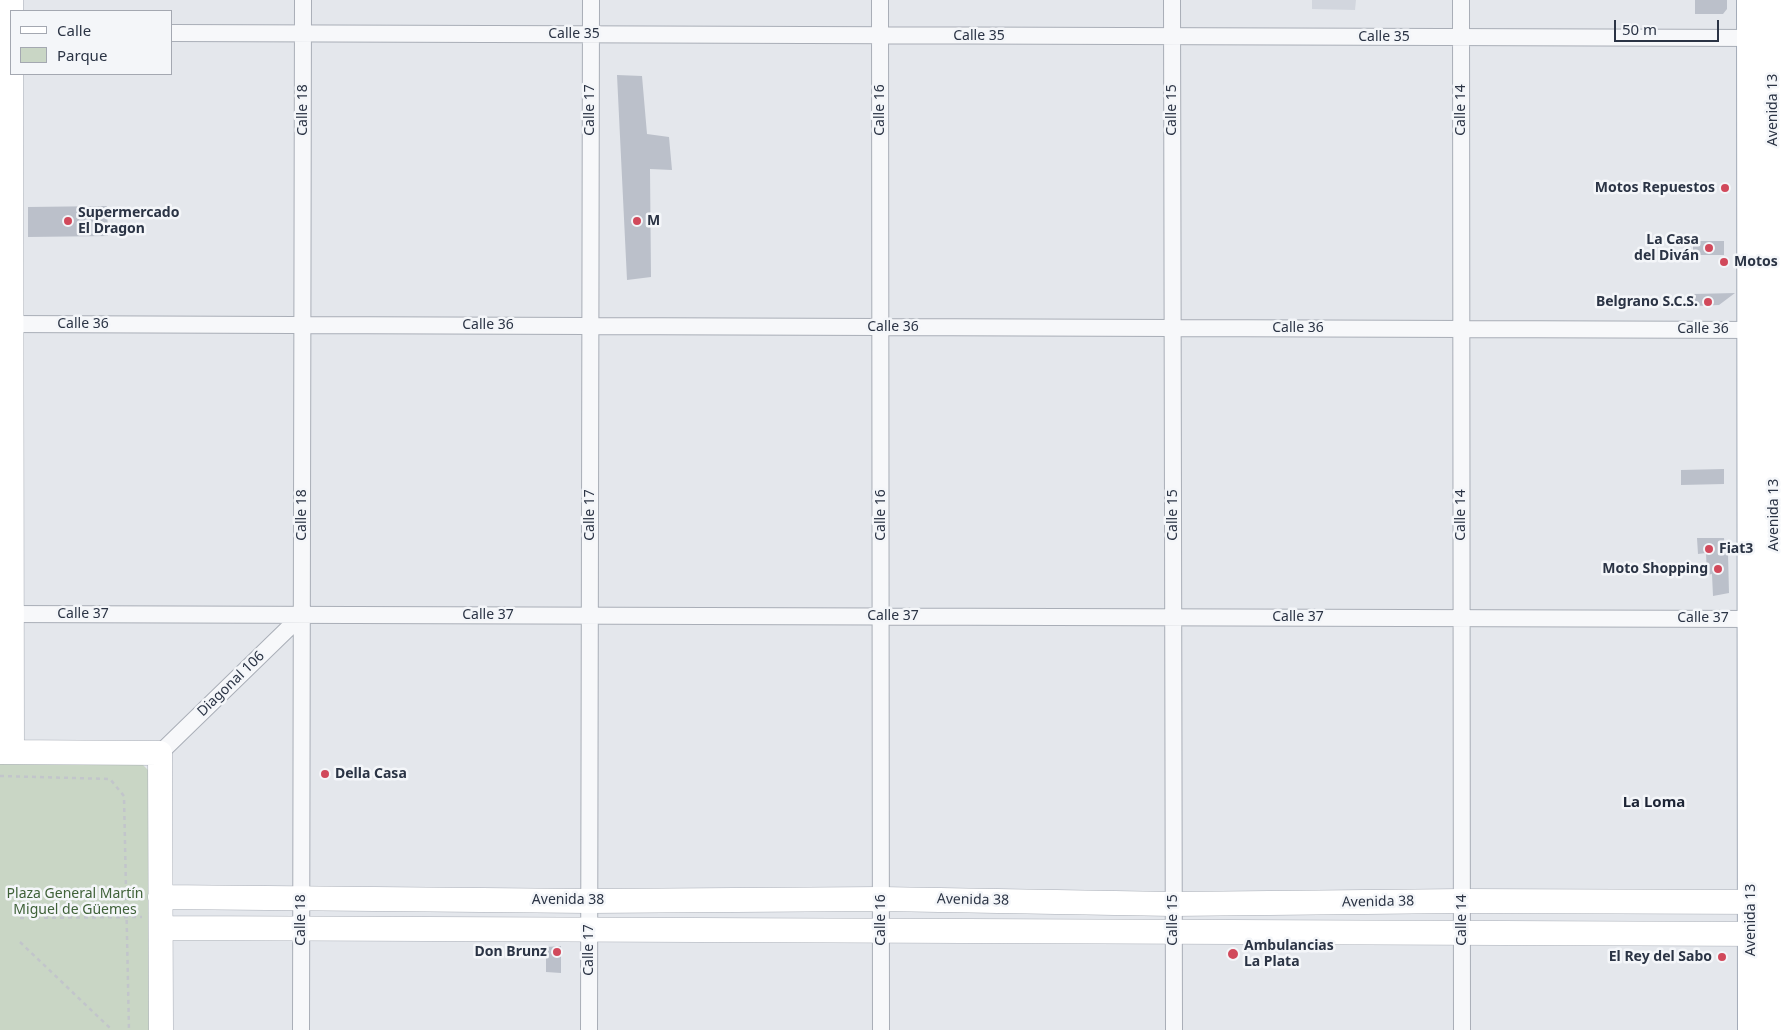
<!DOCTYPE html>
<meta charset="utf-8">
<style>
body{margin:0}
#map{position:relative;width:1786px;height:1030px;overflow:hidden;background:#e4e7ec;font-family:"Noto Sans",sans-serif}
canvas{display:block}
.legend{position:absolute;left:10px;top:10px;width:162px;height:65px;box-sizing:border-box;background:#f4f6f9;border:1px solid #a4a8b1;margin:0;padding:6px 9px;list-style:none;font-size:15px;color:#2b3445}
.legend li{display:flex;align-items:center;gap:10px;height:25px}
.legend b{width:25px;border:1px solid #a4a8b1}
.scale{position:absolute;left:1614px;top:20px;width:105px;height:22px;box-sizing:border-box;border:2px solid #2b3445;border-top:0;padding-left:6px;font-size:15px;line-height:18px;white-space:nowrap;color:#2b3445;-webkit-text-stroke:4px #f4f6f9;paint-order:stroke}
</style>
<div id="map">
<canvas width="1786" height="1030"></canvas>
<ul class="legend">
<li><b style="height:6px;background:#fff"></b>Calle</li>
<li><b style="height:14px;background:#c9d6c5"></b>Parque</li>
</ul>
<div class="scale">50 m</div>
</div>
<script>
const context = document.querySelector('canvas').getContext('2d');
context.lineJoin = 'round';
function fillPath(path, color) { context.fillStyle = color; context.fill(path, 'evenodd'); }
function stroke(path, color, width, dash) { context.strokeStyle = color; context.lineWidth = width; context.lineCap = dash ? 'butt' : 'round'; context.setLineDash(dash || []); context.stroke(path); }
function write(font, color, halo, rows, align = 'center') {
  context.font = font + ' "Noto Sans",sans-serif'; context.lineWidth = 5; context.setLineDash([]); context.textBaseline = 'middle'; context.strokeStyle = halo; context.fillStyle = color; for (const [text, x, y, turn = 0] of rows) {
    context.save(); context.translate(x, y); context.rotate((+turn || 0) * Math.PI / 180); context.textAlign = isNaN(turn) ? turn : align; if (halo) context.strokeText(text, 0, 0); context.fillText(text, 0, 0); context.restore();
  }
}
fillPath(new Path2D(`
 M1312,0h44l-1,10 -43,-1z`), '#d2d6de');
fillPath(new Path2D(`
 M0,762l141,1 10,10v257h-151z`), '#c9d6c5');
fillPath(new Path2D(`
 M1695,0h32v9l-4,5h-28z
 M617,75l25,1 5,58 22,3 3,33 -22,-1 1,108 -24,3z
 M107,206l1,30 -80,1v-30z
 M1693,241h31v14h-31z
 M1735,293l-16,12 -26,1v-12z
 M1724,469v15l-43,1v-15z
 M1697,538h27l1,15h3l1,40 -16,3 -1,-22 -5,1 -1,-22 -8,1z
 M561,946v27l-15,-1v-25z`), '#bbc0ca');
const street = new Path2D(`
 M880,0l1,1030
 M1172,0l2,1030
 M1461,0l1,1030
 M171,33l1588,5
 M2,324l1756,6
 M2,614l1756,5
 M160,753l142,-138
 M301,1030l2,-1030
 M589,1030l2,-1030`);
const secondary = new Path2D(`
 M11,0l1,752
 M0,752l160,1 1,277
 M160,897l429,4 292,-2 292,5 289,-3 308,1
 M161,928l1608,6`);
const primary = new Path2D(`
 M1750,0l1,1030
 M1773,0l1,1030`);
stroke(street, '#a9aeb7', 18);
stroke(secondary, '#a9aeb7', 25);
stroke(primary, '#a3abb8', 28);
stroke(new Path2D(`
 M0,776l110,3 14,17 5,234
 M20,918l122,-1
 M20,942l92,88`), '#c2c5cb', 2.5, [4, 4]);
stroke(street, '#f7f8fa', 16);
stroke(secondary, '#fff', 24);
stroke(primary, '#fff', 26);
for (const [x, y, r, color] of [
 [1725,188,5,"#d1495b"],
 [68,221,5,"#d1495b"],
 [637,221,5,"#d1495b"],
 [1709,248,5,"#d1495b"],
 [1724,262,5,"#d1495b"],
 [1708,302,5,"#d1495b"],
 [1709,549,5,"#d1495b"],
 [1718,569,5,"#d1495b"],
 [325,774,5,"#d1495b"],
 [557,952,5,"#d1495b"],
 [1233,954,6,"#d1495b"],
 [1722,957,5,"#d1495b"]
]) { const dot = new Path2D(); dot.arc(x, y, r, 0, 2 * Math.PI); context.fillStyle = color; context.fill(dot); stroke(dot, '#f4f6f9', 2); }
write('14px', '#2b3445', '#f4f6f9', [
 ["Calle 35",574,34],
 ["Calle 35",979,36],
 ["Calle 35",1384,37],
 ["Calle 18",303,110,-90],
 ["Calle 17",590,110,-90],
 ["Calle 16",880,110,-90],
 ["Calle 15",1172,110,-90],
 ["Calle 14",1461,110,-90],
 ["Avenida 13",1773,110,-90],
 ["Calle 36",83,324],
 ["Calle 36",488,325],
 ["Calle 36",893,327],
 ["Calle 36",1298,328],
 ["Calle 36",1703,329],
 ["Calle 18",302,515,-90],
 ["Calle 17",590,515,-90],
 ["Calle 16",881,515,-90],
 ["Calle 15",1173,515,-90],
 ["Calle 14",1461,515,-90],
 ["Avenida 13",1774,515,-90],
 ["Calle 37",83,614],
 ["Calle 37",488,615],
 ["Calle 37",893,616],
 ["Calle 37",1298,617],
 ["Calle 37",1703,618],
 ["Diagonal 106",231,684,-44],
 ["Avenida 38",568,900],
 ["Avenida 38",973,900,1],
 ["Avenida 38",1378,902,-1],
 ["Calle 18",301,920,-90],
 ["Calle 16",881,920,-90],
 ["Calle 15",1173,920,-90],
 ["Calle 14",1462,920,-90],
 ["Avenida 13",1751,920,-90],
 ["Calle 17",589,950,-90]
]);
write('bold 14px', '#2b3445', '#f4f6f9', [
 ["Motos Repuestos",1715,188],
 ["Supermercado",78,213,"left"],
 ["El Dragon",78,229,"left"],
 ["M",647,221,"left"],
 ["La Casa",1699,240],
 ["del Diván",1699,256],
 ["Motos",1734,262,"left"],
 ["Belgrano S.C.S.",1698,302],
 ["Fiat3",1719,549,"left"],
 ["Moto Shopping",1708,569],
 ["Della Casa",335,774,"left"],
 ["Ambulancias",1244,946,"left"],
 ["La Plata",1244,962,"left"],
 ["Don Brunz",547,952],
 ["El Rey del Sabo",1712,957]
], 'right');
write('14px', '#3f6138', '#f4f6f9', [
 ["Plaza General Martín",75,894],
 ["Miguel de Güemes",75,910]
]);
write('bold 15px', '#1d2536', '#f4f6f9', [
 ["La Loma",1654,803]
]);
</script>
